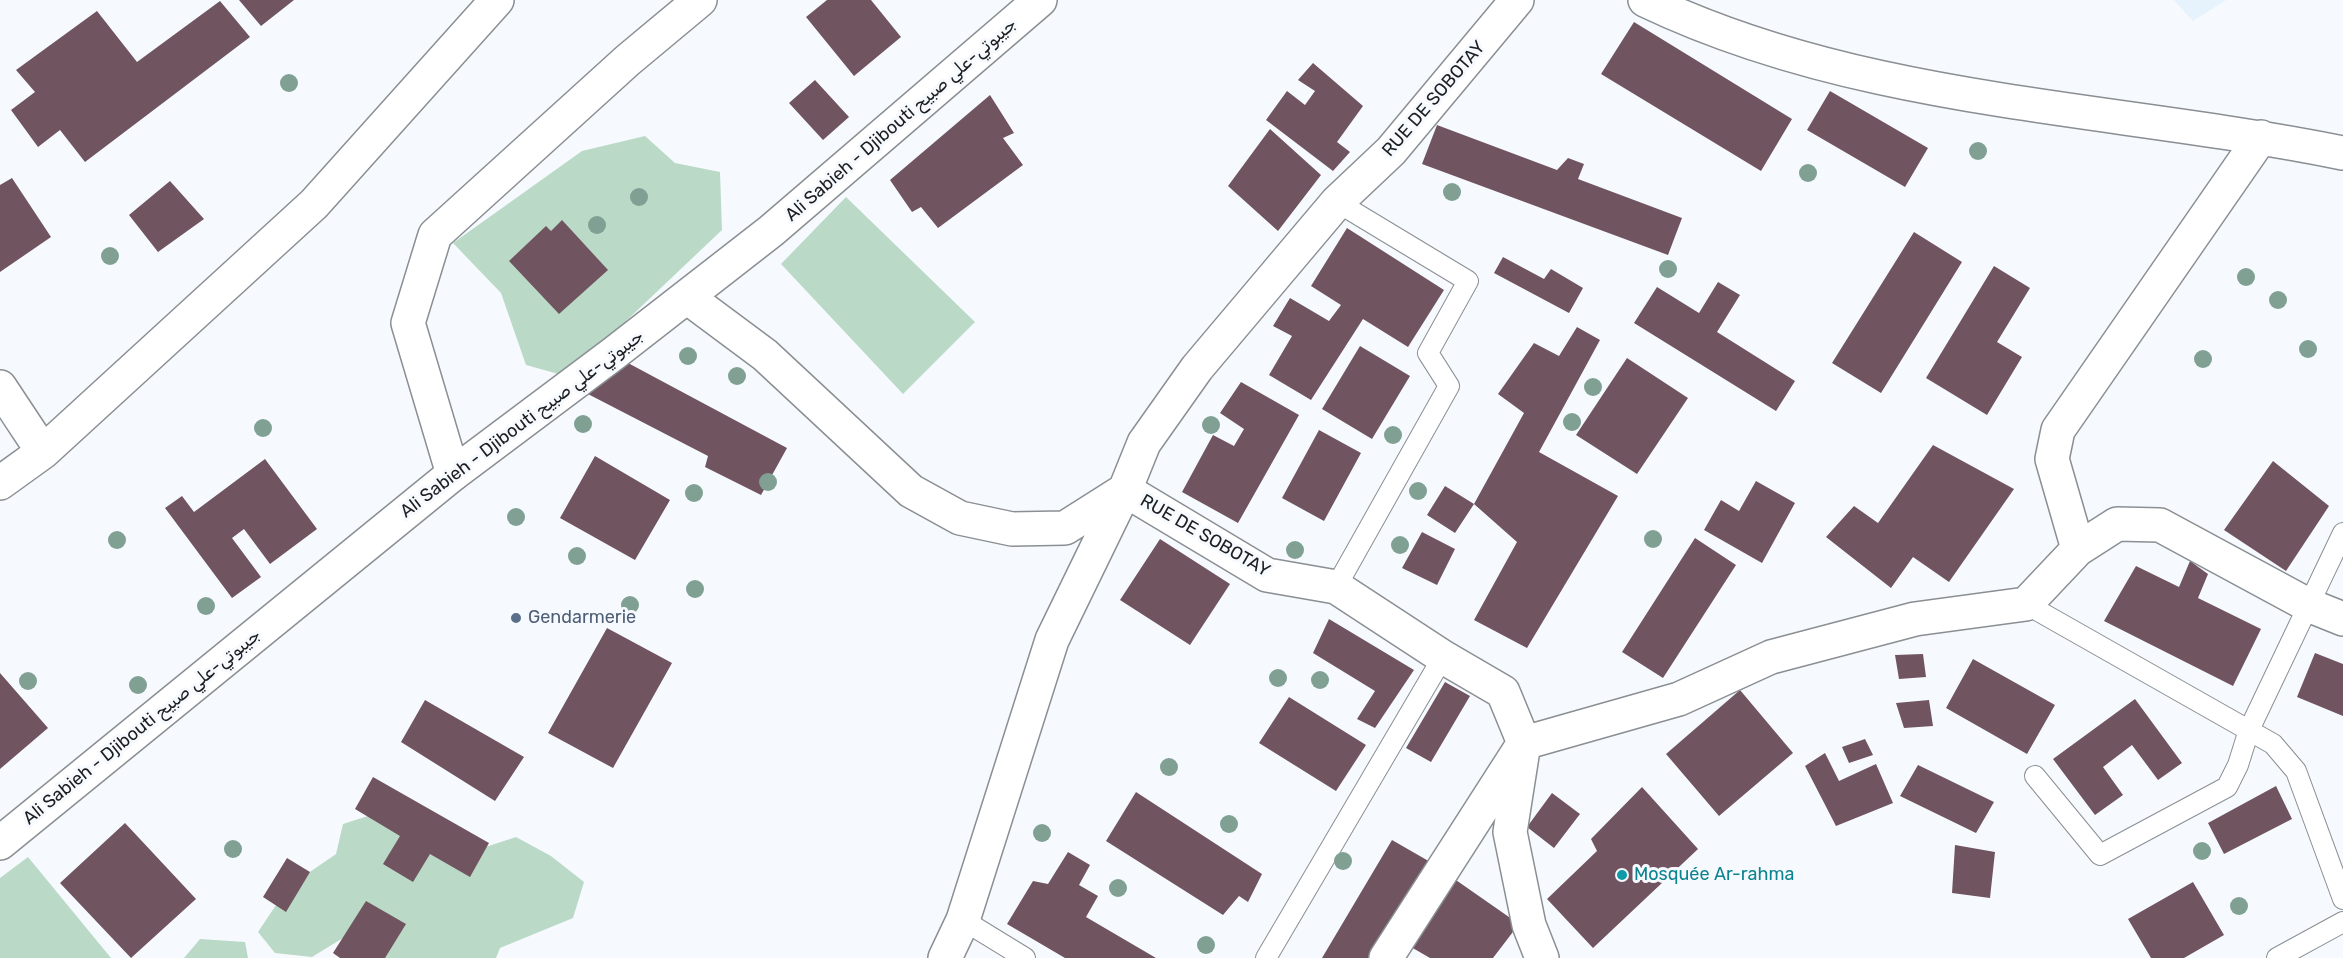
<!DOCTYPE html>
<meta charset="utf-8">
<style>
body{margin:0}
canvas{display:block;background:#f6fafe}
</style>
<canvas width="2343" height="958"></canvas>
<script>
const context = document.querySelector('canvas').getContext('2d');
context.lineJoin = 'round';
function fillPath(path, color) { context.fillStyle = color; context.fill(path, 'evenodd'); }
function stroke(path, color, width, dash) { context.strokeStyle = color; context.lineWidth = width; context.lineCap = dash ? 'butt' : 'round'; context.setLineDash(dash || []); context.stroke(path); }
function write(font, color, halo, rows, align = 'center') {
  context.font = font + ' Rubik,"Noto Naskh Arabic",sans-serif'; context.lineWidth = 6; context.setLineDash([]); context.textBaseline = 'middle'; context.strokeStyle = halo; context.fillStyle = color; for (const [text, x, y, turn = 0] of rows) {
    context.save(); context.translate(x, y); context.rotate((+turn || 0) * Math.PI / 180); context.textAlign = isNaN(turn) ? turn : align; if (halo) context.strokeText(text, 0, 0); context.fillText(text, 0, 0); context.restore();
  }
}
fillPath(new Path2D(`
 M2174,0h52l-33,21z`), '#e6f2fc');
fillPath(new Path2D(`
 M645,136l30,27 45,9 2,58 -116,110 -44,35 -36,-10 -25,-72 -48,-50 129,-92z
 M846,197l129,125 -72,72 -122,-130z
 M374,814l81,43 61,-20 35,19 33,26 -11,36 -73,30 -4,10h-129l7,-39 -62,38 -37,-4 -17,-21 30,-45 48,-33 7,-30z
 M28,857l83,101h-111v-80z
 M200,939l45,3 3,16h-64z`), '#bbd9c7');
fillPath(new Path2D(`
 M239,0h55l-33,26z
 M827,0h44l30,37 -47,39 -48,-59z
 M220,1l30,36 -165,125 -25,-32 -22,17 -27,-37 24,-18 -19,-22 81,-59 40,51z
 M1634,22l158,97 -31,52 -160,-97z
 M1313,63l50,43 -26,36 13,10 -17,19 -67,-51 21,-29 18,14 10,-14 -17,-11z
 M815,80l34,37 -26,23 -34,-37z
 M1830,91l98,57 -23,39 -98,-57z
 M990,95l24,38 -11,5 20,27 -85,63 -17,-21 -9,5 -22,-32z
 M1437,125l120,45 11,-12 16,6 -6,15 104,39 -14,37 -246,-91z
 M1270,129l51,46 -43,56 -50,-45z
 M12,178l39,59 -51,35v-87z
 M170,181l34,38 -46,33 -29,-37z
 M562,220l46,50 -49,44 -50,-53 37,-35 5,5z
 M1347,228l97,62 -36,57 -45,-28 -52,81 -42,-25 23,-39 -19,-10 17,-28 39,23 12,-16 -30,-19z
 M1914,232l48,30 -81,131 -49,-30z
 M1503,257l41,22 7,-10 32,19 -14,25 -75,-40z
 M1994,266l36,22 -33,54 25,15 -35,58 -61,-37z
 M1718,282l22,13 -23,37 78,49 -19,30 -142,-88 23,-36 42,26z
 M1577,327l23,13 -61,112 79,44 -91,152 -53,-28 43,-78 -43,-38 -19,29 -28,-18 18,-29 29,18 50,-91 -26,-19 36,-51 25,13z
 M1360,346l50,30 -38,63 -50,-30z
 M1627,358l61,40 -51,76 -61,-39z
 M628,363l159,85 -26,47 -56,-28 3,-11 -122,-63z
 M1241,382l58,33 -61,108 -56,-31 31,-57 21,11 10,-17 -24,-16z
 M1319,430l42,23 -37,68 -42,-23z
 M1933,445l81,44 -65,93 -36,-25 -22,31 -65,-51 28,-31 24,17z
 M595,456l75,44 -35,60 -75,-42z
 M265,459l52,70 -47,35 -26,-35 -12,9 29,39 -29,21 -67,-90 17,-12 12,16z
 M2273,461l56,45 -43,65 -62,-41z
 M1756,481l39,22 -33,60 -58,-33 17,-30 18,11z
 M1422,532l33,17 -18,36 -35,-17z
 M1695,538l41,27 -73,113 -41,-26z
 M1160,539l70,45 -40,61 -70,-45z
 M2190,561l18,13 -10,24 63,31 -28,57 -129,-65 32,-55 43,21z
 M1329,619l85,51 -39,58 -18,-9 18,-28 -62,-38z
 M607,628l65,35 -59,105 -65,-35z
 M2315,653l28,11v52l-46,-19z
 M1923,654l3,23 -27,2 -4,-24z
 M1973,659l82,46 -28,49 -81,-46z
 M0,673l48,55 -48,41z
 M1445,682l25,14 -39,66 -25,-14z
 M1740,690l53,63 -74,63 -53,-62z
 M1289,697l77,48 -30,46 -77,-48z
 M2135,699l47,64 -24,17 -26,-35 -29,22 20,28 -28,20 -42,-56z
 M425,700l99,57 -29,44 -94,-59z
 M1929,700l4,26 -29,2 -8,-25z
 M1865,739l8,16 -24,8 -7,-16z
 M1825,753l14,28 37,-17 17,39 -57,23 -31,-60z
 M1918,765l76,37 -18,31 -76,-37z
 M373,777l116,66 -19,34 -40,-23 -17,28 -30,-18 17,-28 -45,-27z
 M2276,786l16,33 -68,35 -16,-31z
 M1642,787l56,62 -105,99 -46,-49 50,-48 -6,-12z
 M1136,792l126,82 -14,28 -9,-6 -16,19 -117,-74z
 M1552,793l28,21 -26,34 -27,-21z
 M125,823l71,76 -65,59 -71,-75z
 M1392,840l40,23 -56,95h-54z
 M1955,845l40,7 -5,46 -38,-5z
 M1068,852l22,13 -11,20 19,11 -12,21 70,41h-91l-58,-34 26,-43 15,3z
 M287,858l23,14 -24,40 -23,-15z
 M1453,878l66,46 -26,34h-63l-19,-11z
 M2193,882l31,53 -40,23h-33l-23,-39z
 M366,901l40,23 -21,34h-45l-7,-5z`), '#705460');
const lane = new Path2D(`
 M1336,587l113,-201 -21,-33 40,-72 -131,-79
 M2026,604l247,140 23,27 47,128
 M2035,776l65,79 127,-68 11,-22 11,-35 94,-197
 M963,920l62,38
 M1266,958l177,-301
 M2277,958l66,-36`);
const street = new Path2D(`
 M1517,0l-126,151 -54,51 -140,166 -53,75 -19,47 142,85 69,12 107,70 60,35 21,51 -14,89 19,93 13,33
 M1645,0c217,104 466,106 698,153
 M687,297l78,58 146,136 49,27 52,11 53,-1 60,-38
 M0,387l43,65
 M453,474l-45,-151 27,-88 193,-175 72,-60
 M0,483l43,-31 271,-248 183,-204
 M2078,549l-26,-90 6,-29 203,-293
 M945,958l18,-38 89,-280 73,-150
 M1386,958l138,-215 155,-44 92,-42 144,-38 111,-15 52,-55 39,-25 43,1 148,80 35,14`);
const secondary = new Path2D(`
 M0,843l453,-369 160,-120 158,-123 269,-231`);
stroke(lane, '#8a8f93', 22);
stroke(street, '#8a8f93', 36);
stroke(secondary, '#8a8f93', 36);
stroke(lane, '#fff', 20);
stroke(street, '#fff', 33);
stroke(secondary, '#fff', 33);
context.fillStyle = '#81a094';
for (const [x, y] of [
 [289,83],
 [1978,151],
 [1808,173],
 [1452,192],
 [639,197],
 [597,225],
 [110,256],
 [1668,269],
 [2246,277],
 [2278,300],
 [2308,349],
 [688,356],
 [2203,359],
 [737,376],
 [1593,387],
 [1572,422],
 [583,424],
 [1211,425],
 [263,428],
 [1393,435],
 [768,482],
 [1418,491],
 [694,493],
 [516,517],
 [1653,539],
 [117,540],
 [1400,545],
 [1295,550],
 [577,556],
 [695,589],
 [630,605],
 [206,606],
 [1278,678],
 [1320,680],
 [28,681],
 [138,685],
 [1169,767],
 [1229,824],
 [1042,833],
 [233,849],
 [2202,851],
 [1343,861],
 [1118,888],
 [2239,906],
 [1206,945]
]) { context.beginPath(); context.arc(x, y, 9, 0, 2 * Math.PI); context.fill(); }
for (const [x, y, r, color] of [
 [516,618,6,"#5c6f8a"],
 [1622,875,6,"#0f9aa8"]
]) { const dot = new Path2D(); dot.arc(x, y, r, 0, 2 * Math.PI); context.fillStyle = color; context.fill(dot); stroke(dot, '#f6fafe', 2); }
write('18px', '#1b1d1f', '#f6fafe', [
 ["RUE DE SOBOTAY",1434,99,-49],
 ["Ali Sabieh - Djibouti جيبوتي-علي صبيح",901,120,-41],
 ["Ali Sabieh - Djibouti جيبوتي-علي صبيح",522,424,-37],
 ["RUE DE SOBOTAY",1205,536,30],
 ["Ali Sabieh - Djibouti جيبوتي-علي صبيح",142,727,-39]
]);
write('18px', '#4e5e75', '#f6fafe', [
 ["Gendarmerie",528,618]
], 'left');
write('18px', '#0d838f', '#f6fafe', [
 ["Mosquée Ar-rahma",1634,875]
], 'left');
</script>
